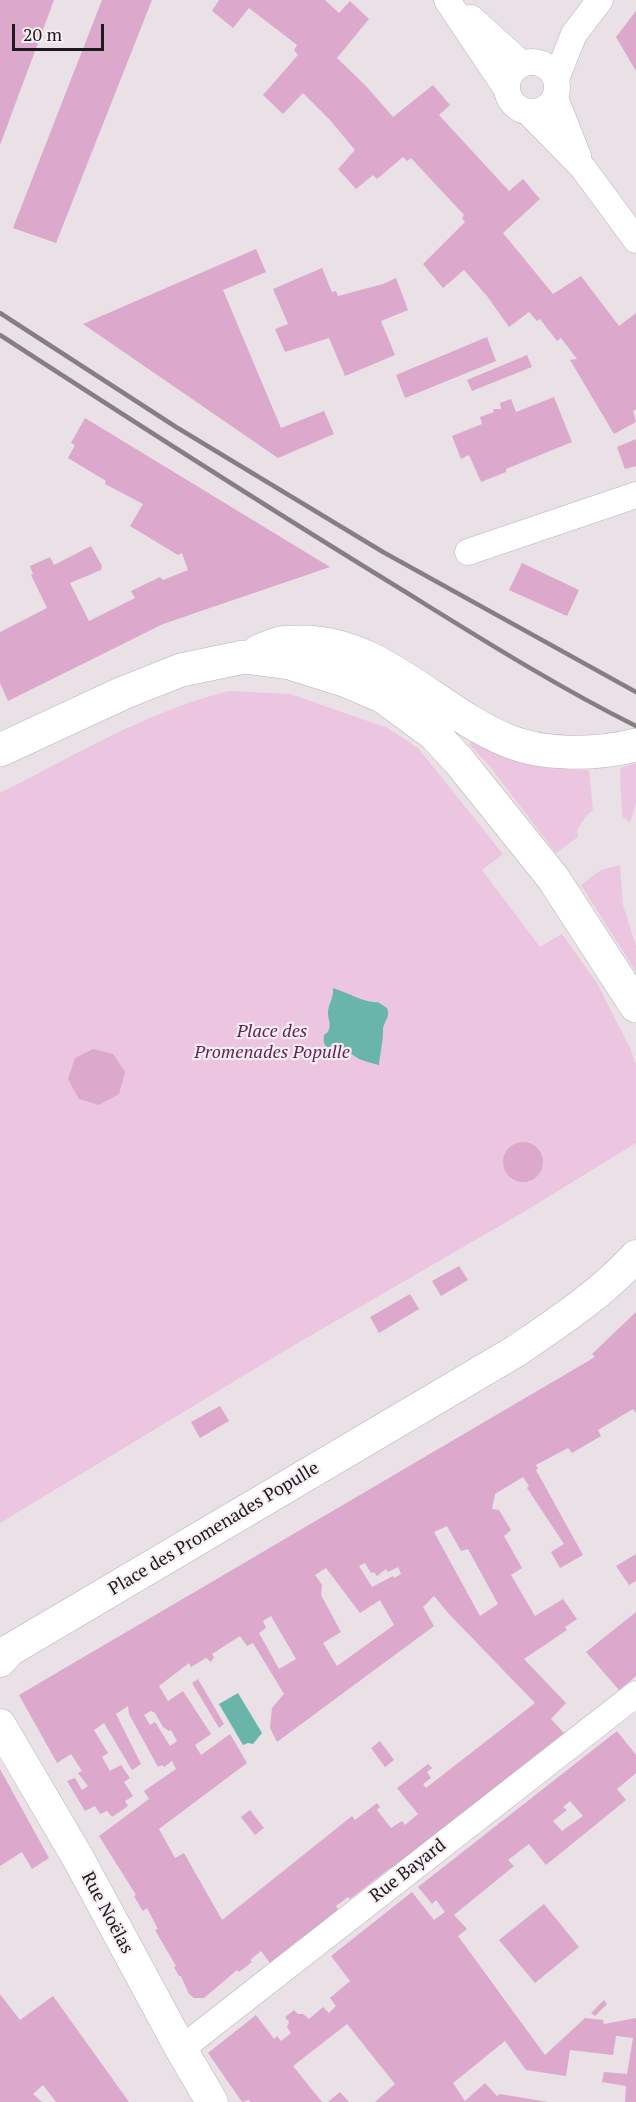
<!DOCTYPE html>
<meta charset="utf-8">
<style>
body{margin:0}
#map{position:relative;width:636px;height:2102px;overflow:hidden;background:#e9e1e6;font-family:"PT Serif",serif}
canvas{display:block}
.scale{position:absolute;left:12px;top:24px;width:92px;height:27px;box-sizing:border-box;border:3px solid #1d1a1c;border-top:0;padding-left:8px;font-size:18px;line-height:21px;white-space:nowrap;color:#1d1a1c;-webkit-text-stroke:4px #f6eef3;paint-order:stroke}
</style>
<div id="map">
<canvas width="636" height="2102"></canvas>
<div class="scale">20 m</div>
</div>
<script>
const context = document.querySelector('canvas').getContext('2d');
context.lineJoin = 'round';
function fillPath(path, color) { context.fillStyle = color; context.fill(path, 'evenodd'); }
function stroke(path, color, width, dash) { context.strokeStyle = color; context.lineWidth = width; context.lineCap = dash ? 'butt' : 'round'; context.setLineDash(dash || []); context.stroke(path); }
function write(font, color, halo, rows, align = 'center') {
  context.font = font + ' "PT Serif",serif'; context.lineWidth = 4.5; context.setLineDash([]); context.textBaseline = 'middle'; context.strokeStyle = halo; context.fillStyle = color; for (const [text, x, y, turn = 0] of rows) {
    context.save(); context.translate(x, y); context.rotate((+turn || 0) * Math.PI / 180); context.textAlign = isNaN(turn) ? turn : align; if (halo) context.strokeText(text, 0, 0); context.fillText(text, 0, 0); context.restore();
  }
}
fillPath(new Path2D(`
 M230,691l60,3 98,34 30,20 85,106 -21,16 58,77 22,-13 35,49 34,67 5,15v78l-109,67 -236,137 -291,176v-730c72,-36 151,-84 230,-102z
 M474,739l56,25 25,5 34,1 4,40 -6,5 -10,15 1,7 -22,16 -65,-85 -22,-24z
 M636,763v41l-6,19 -8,-7 -2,-48z
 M620,865l3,40 13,41v26l-55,-87 20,-15z`), '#ecc6e0');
fillPath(new Path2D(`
 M333,988c13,4 34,16 45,14l9,6c4,10 -4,13 -4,23 0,12 -3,22 -4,34 -7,-2 -17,-4 -23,-8 -3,-1 -5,-5 -8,-6 -10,-5 -27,4 -24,-16l4,-3c4,-10 0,-10 0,-19 0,-9 6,-15 5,-25z
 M238,1693l24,40 -9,11 -5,-1 -5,2 -24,-41z`), '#6ab5a9');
fillPath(new Path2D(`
 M0,0h54l-54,145z
 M102,0h50l-96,243 -43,-15z
 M219,0h106l14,13 11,-12 19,18 -32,39 29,28 27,31 40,-32 17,20 -11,10 70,76 14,-12 17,20 -37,34 50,61 28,-18 38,50 17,-13v96l-3,2 3,11 -22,12 -44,-74 7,-1 -16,-21 -4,3 -17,-22 -3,2 -8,-9 -20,15 -22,-31 -23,-26 -21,18 -20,-24 42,-42 -3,-4 2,-3 -53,-57 -4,3 -4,-4 -26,22 -4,-4 -17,14 -18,-20 17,-19 -26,-31 -26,-26 -20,21 -20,-19 35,-40 -4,-5 3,-5 -48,-37 -16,20 -21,-17z
 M636,11v60l-20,-34z
 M256,249l10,23 -43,18 58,138 43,-17 10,23 -56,24 -195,-134z
 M322,268l10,24 4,-1 2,5 45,-12 13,-6 12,32 -27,11 14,34 -50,21 -16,-38 -44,14 -10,-23 13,-5 -15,-35z
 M487,337l9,24 -91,37 -9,-23z
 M527,355l5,12 -60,24 -5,-11z
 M554,397l18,45 -66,27v3l-25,10 -12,-27 -8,4 -9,-23 30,-12 -2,-7 14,-5 -1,-3h8l-1,-6 11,-4 5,13z
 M85,418l245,149 -167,57 -155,77 -8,-18v-51l47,-24 -16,-33 2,-1 -3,-8 20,-9 4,8 37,-19 11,20 -1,4 -31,13 19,38 46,-23 -4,-7 29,-14 3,3 25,-10 -6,-17 -4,2 -48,-29 13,-22 -38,-20 1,-3 -38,-23 7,-13 -4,-2z
 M636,439v27l-11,3 -8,-22z
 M522,563l57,27 -12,26 -58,-26z
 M93,1049l20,5 12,18 -6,22 -20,11 -20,-6 -11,-20 7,-21z
 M503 1162a20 20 0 1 1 40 0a20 20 0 1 1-40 0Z
 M459,1266l9,14 -27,16 -9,-15z
 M410,1294l9,15 -40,24 -9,-16z
 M636,1312v101l-3,-4 -35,21 3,6 -29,17 -4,-5 -32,17 2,3 -2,2 47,85 -23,13 -9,-16 13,-8 -37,-56 2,-2 -6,-9 -28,17 -3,15 7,1 12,20 -7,6 18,32 -11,7 24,41 28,-17 14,20 -12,8 2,3 -43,29 42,44 -15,16 13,14 -172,136 -2,-1 -40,31 -2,-2 -12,9 2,3 -11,9 1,2 -25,20 -2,-2 -31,25 -9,-12 -11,9 2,2 -13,10 -2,-2 -33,28h-10l-5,-4 -8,-18h-2l-5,-9 2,-1 -21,-36 3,-1 -11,-21 -4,3 -2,-3 -7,-12 2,-1 -37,-59 50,-37 -5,-8 32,-22 -4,-8 -8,6 -2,-2 -4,2 -29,-53 -1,-8 -12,8 25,50 -9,6 -28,-47 -10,7 14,23 -6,4 8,14 11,-6 9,13 -6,4 9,14 -8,5 3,5 -16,11 -5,-6 -7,3 -5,-8 -10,5 -18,-30 8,-3 7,12 6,-4 -10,-13 4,-2 -11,-17 -14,9 -38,-68 576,-338 -3,-3zM447,1526l14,25 7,-2 30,55 -18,12 -46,-84zM365,1563l6,10 3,-1 3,4 9,-7 2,3 10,-5 3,7 -7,4 -1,-2 -21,11 -13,-21zM326,1568l34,45 20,-13 14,25 -57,41 -14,-23 18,-11 -20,-37 1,-10 -7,-10zM434,1596l15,18 86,89 -109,85 -3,-4 8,-6 -4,-6 5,-4 -4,-4 -31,24 21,26 -13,11 -3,-4 -11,7 -14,-18 3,-3 -3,-4 -22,17 -3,-4 -130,104 -38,-67 -9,5 -16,-29 88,-66 -17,-29 -29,21 -6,-10 16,-11 -28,-43 -15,10 -9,-15 30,-23 2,4 15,-9 5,4 3,-5 -2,-3 28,-18 7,10 6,-3 31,51 -12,14 -2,20 7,14 157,-116 -11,-19zM271,1616l25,43 -17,10 -20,-36 7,-5 -3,-7zM151,1711l4,2 8,14 6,4 2,-1 6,11 -7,5 -15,-24 -5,3 -6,-10z
 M220,1406l9,15 -29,17 -9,-16z
 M636,1554v27l-7,4 -13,-19z
 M636,1612v64l-17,14 -33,-38z
 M198,1679l26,45 -5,4 -27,-45z
 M617,1731l19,24v18l-19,16 9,11 -80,65 -17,-21 -21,16 6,6 -60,49 13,14 -9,7 87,119 40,-37 18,2 1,4 32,-6v84h-11l1,-16 -24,-4 2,-10 23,2 6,-36 -17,-2 -3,19 -43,-5 -4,26 -40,-6 -21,-29 -52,42 12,18 20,-18 12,13 3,-2 48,8h-173l20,-18 -48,-60 -54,42 29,36h-72l-1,-2 -7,2 -34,-49 48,-38 18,24 3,-3 4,5 10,-8 -4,-6 2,-5 -4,-5 9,-7 4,4h5l6,5 14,-12 6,6 7,-7 -6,-8 20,-17 -19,-25 81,-64 22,28 11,-8 -9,-12 -4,4 -14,-17zM570,1801l13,15 -21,15 -9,-10 14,-11 -4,-3z
 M380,1741l14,19 -9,7 -14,-19z
 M0,1769l49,89 -17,11 -10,-17 -22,14z
 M250,1810l14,18 -9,7 -14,-18z
 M544,1904l35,43 -44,36 -36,-43z
 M0,1994l20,26 33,-24 76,106h-73l-13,-17 -10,9 9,8h-42z
 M604,2000l3,4 -12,12 -4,-3z
 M340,2092l9,10h-21z`), '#dca8cb');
const minor = new Path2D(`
 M447,0l59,88
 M471,18l51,46
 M507 87a25 25 0 1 1 50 0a25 25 0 1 1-50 0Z
 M556,79l18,-45 26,-34
 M555,98l23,58
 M528,112l55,56 53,72
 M468,552l168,-57
 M181,2049l455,-355`);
const tertiary = new Path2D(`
 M0,1661l10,-11 506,-299c44,-30 84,-56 120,-95
 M0,1725l78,133 103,191 31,53`);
const secondary = new Path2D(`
 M259,651c7,-3 14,-6 21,-8 6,-1 13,-1 19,-1 80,-2 137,69 207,98 37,16 91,15 130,5
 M0,750l123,-57 58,-23 63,-13 46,6 57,18 35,15 52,38 25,27 94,117 83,128`);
stroke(minor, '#b9b1b6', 27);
stroke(tertiary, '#b9b1b6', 33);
stroke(secondary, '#b9b1b6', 34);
stroke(minor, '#fff', 26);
stroke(tertiary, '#fff', 32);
stroke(secondary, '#fff', 33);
stroke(new Path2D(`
 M0,313l176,114 207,125 253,140
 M0,335c134,87 268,173 404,256 76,47 152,95 232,135`), '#857f83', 4.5);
write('italic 18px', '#612452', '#f6eef3', [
 ["Place des",272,1032],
 ["Promenades Populle",272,1053]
]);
write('18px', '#1d1a1c', '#f6eef3', [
 ["Place des Promenades Populle",214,1529,-31],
 ["Rue Bayard",408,1871,-38],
 ["Rue Noëlas",107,1913,62]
]);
</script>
